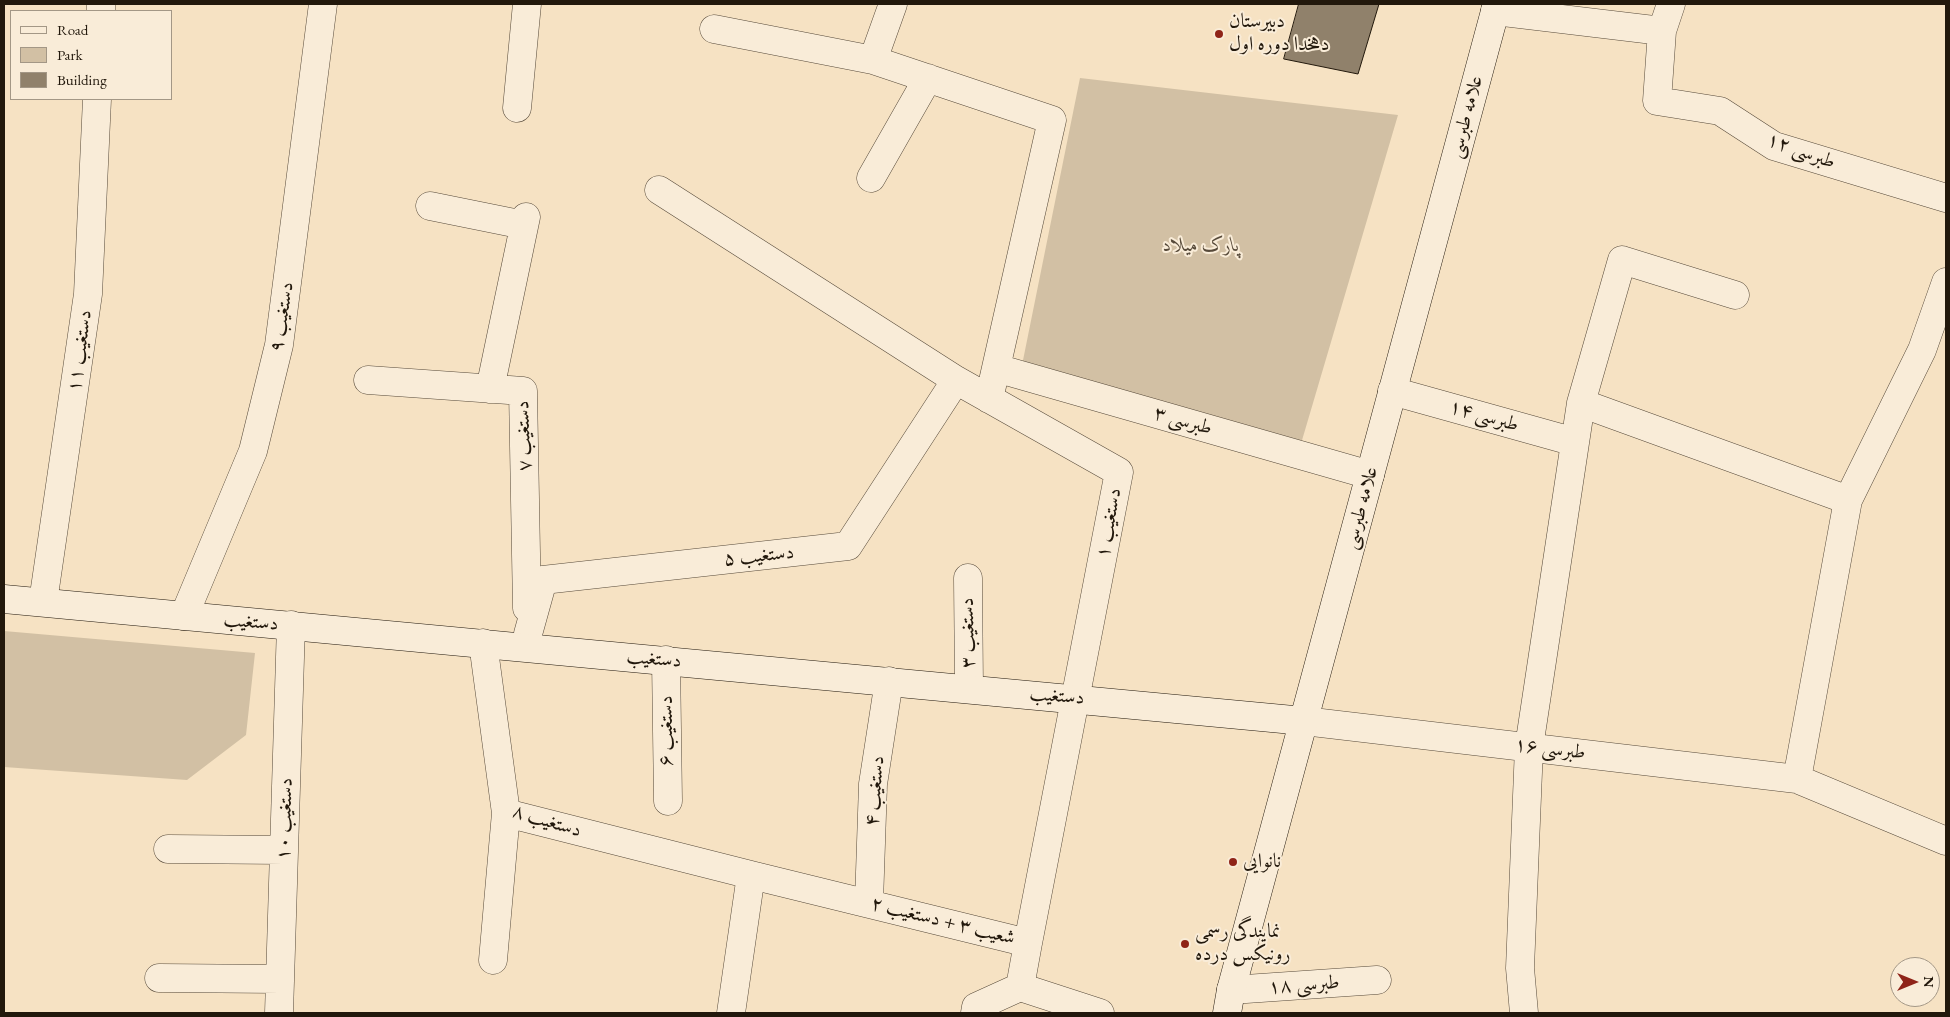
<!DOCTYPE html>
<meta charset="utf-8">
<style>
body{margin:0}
#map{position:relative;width:1950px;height:1017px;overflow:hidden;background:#f6e2c3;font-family:"EB Garamond",serif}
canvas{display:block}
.frame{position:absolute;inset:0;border:5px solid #22180c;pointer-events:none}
.legend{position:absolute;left:10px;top:10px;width:162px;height:90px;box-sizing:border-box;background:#f9ecd8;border:1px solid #a39786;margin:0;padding:6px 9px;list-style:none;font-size:15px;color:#22180c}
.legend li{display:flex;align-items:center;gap:10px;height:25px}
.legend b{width:25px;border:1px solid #a39786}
.north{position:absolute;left:1890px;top:957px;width:50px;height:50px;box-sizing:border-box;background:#f9ecd8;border:1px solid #a39786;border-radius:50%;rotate:90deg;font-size:14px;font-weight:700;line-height:20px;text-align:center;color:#22180c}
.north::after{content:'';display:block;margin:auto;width:18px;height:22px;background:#8f2418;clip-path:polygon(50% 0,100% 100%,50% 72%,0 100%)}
</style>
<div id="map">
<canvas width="1950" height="1017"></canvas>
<div class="frame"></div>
<ul class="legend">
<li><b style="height:6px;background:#f9ecd8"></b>Road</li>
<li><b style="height:14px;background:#d2c0a4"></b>Park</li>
<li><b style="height:14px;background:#90816b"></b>Building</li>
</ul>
<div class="north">N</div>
</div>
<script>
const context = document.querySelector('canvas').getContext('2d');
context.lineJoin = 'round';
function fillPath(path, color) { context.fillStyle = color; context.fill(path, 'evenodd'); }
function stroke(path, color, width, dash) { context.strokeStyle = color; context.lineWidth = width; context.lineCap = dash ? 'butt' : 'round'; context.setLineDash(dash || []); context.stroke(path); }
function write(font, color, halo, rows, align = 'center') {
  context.font = font + ' "EB Garamond",Amiri,serif'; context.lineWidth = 4; context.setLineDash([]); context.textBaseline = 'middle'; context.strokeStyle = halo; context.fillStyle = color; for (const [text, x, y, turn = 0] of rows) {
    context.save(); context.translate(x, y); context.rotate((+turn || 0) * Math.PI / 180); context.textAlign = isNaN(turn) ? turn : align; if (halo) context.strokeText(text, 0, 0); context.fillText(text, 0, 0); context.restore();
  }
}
fillPath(new Path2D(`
 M1080,78l318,37 -103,349 -277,-79z
 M4,631l251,22 -9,82 -59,45 -183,-13z`), '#d2c0a4');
const building = new Path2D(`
 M1299,4h80l-21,70 -74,-15z`);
fillPath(building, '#90816b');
stroke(building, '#22180c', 1);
const street = new Path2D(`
 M101,11v-7
 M1495,11l167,20 -5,70 63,10 54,35 172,52
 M714,29l159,31 20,-56
 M1662,31l9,-27
 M873,60l179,60 -63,279
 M517,108l10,-104
 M871,178l57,-100
 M659,190l297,190 163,92 -91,471 -277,-68 -20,138
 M430,206l94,19
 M996,368l374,107
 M368,380l155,11 4,217
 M490,389l36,-172
 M1392,391l183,51
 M1581,403l267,97
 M968,578l1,110
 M43,602l45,-308 9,-195
 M184,616l69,-165 26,-106 44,-341
 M483,643l23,170 245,62
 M528,647v-13l15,-54 305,-34 108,-166
 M666,660l2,141
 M1304,721l493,58 149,62
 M1797,779l51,-279 74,-150 24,-68
 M168,849l116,1
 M869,902l4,-118 16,-103
 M493,960l13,-147
 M159,978l121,1
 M1020,987l80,26
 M1020,987l8,-44
 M1231,990l146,-10
 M279,1013l12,-388
 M975,1013l1,-6 44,-20
 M1524,1013l-4,-45 9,-221 52,-344 41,-143 113,35`);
const secondary = new Path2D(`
 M4,599l1300,122
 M1227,1013l4,-23 266,-986`);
stroke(street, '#574a3a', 29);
stroke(secondary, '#22180c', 29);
stroke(street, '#f9ecd8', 28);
stroke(secondary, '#f9ecd8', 28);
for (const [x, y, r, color] of [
 [1219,34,5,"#8f2418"],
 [1233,862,5,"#8f2418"],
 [1185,944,5,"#8f2418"]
]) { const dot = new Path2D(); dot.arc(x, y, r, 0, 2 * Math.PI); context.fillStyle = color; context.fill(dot); stroke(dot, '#f9ecd8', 2); }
write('20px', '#22180c', '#f9ecd8', [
 ["دبیرستان",1229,22],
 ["دهخدا دوره اول",1229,45],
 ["نانوایی",1243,862],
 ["نمایندگی رسمی",1195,932],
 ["رونیکس درده",1195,955]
], 'left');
write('20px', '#22180c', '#f9ecd8', [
 ["علامه طبرسی",1466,117,-75],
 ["طبرسی ۱۲",1801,151,20],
 ["دستغیب ۹",282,317,-81],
 ["دستغیب ۱۱",80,351,-82],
 ["طبرسی ۱۴",1484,416,16],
 ["طبرسی ۳",1183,421,16],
 ["دستغیب ۷",524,436,-92],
 ["علامه طبرسی",1361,508,-75],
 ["دستغیب ۱",1109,523,-80],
 ["دستغیب ۵",759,556,-6],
 ["دستغیب",251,622,5],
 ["دستغیب ۳",968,633,-91],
 ["دستغیب",654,659,5],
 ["دستغیب",1057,696,5],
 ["دستغیب ۶",667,731,-90],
 ["طبرسی ۱۶",1550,749,7],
 ["دستغیب ۴",875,791,-85],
 ["دستغیب ۱۰",285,819,-88],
 ["دستغیب ۸",547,821,17],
 ["شعیب ۳ + دستغیب ۲",943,921,14],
 ["طبرسی ۱۸",1304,985,-4]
]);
write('italic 20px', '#574a3a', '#f9ecd8', [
 ["پارک میلاد",1201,246]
]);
</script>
